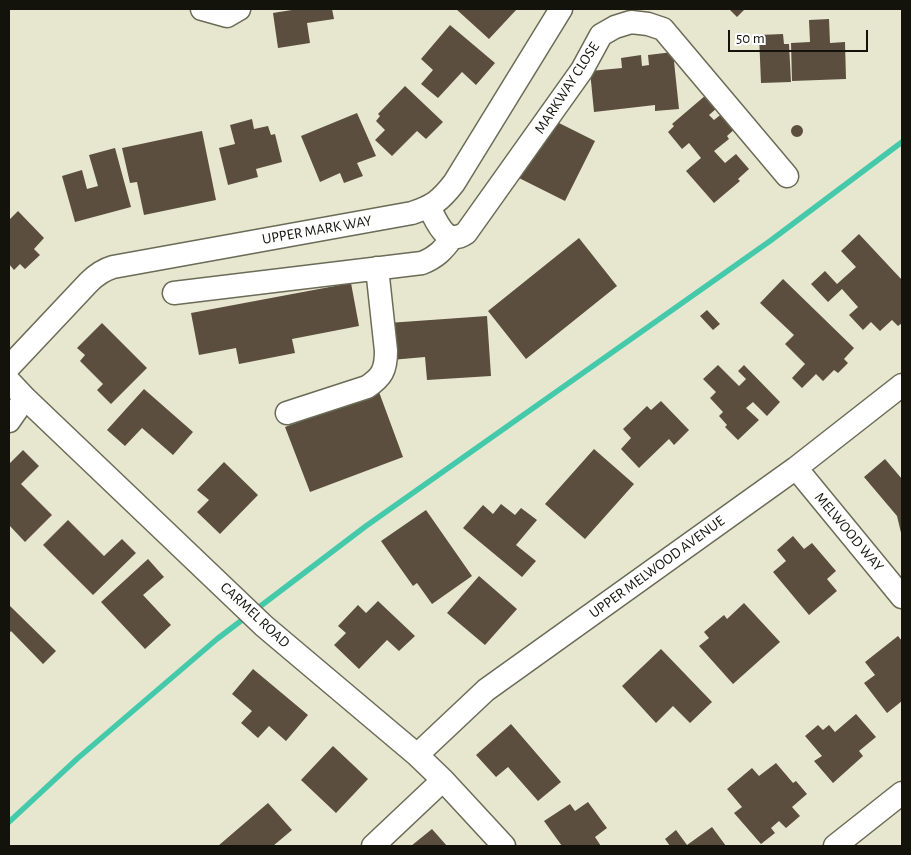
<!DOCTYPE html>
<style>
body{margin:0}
#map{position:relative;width:911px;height:855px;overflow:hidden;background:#e7e7d0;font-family:"Alegreya Sans",sans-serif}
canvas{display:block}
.frame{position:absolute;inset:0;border:10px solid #13130b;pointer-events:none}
.scale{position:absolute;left:728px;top:30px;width:140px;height:22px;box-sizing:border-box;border:2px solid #13130b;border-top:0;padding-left:6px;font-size:15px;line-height:18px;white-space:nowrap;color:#13130b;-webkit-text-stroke:4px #fff;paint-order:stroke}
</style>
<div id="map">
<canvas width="911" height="855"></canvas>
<div class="frame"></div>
<div class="scale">50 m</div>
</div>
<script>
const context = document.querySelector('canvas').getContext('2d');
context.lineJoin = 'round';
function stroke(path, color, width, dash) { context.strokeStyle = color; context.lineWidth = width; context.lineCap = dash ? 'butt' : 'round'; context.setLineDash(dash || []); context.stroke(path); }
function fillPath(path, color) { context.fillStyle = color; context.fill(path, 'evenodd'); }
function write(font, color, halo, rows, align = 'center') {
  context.font = font + ' "Alegreya Sans",sans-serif'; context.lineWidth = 5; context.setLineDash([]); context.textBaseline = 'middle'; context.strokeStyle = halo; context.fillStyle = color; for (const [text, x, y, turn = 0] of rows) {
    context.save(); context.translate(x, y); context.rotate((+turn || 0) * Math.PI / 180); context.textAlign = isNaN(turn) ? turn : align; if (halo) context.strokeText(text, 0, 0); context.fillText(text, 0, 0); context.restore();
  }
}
stroke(new Path2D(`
 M254,611l112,-85 404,-285 132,-99
 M9,822l69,-64 139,-119 29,-22`), '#44caab', 5.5);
fillPath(new Path2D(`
 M298,9h34l2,10 -27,4 3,20 -32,5 -5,-35z
 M456,9h61l-28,30z
 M729,9h16l-8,8z
 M829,19l1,24 15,-1 1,37 -54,2 -1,-38 19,-1 -1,-22z
 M450,25l45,38 -19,22 -14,-13 -24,26 -17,-14 12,-14 -12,-11z
 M783,34l1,10h5l2,38 -30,1 -2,-48z
 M673,52l6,57 -24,2v-6l-61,7 -4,-41 32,-3 -1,-10 20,-3 1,11 7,-1 -1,-10z
 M405,86l38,36 -17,17 -9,-8 -25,25 -17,-16 10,-10 -9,-9 4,-5 -2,-2z
 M706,95l11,13 -8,7 5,5 10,-8 13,15 -10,9 2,3 -15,12 11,12 11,-9 13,15 -11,10 2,2 -26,22 -28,-32 15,-13 -12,-15 -7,6 -14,-17 6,-6 -2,-2z
 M357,113l19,43 -19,7 6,13 -19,7 -4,-10 -20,9 -19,-46z
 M549,118l46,23 -30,60 -46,-23z
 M252,119l2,10 14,-3 3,9 4,-1 7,28 -26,7 2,8 -30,8 -9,-37 16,-4 -5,-19z
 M791 131a6 6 0 1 1 12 0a6 6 0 1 1-12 0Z
 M202,131l14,69 -72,15 -7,-33 -7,1 -8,-35z
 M115,148l16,59 -56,15 -13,-46 20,-6 5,19 11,-3 -9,-31z
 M18,211l26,27 -10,11 6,6 -15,14 -5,-5 -6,6 -5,-6v-44z
 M859,234l43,46v43l-4,3 -6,-6 -12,11 -9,-9 -8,8 -14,-15 9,-8 -16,-18 -14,13 -17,-18 14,-13 12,13 19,-17 -15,-16z
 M579,238l38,48 -91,73 -38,-48z
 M783,279l71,69 -10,11 4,4 -10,10 -4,-3 -11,11 -7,-7 -14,14 -10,-10 13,-14 -20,-20 9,-9 -34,-32z
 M351,283l8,43 -67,13 3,14 -56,11 -3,-16 -37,7 -8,-42z
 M707,310l13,14 -7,6 -13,-14z
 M487,316l4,60 -64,4 -2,-23 -34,3 -3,-37z
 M102,323l45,45 -36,36 -14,-14 6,-6 -23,-23 5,-6 -8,-7z
 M718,365l21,21 7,-7 -8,-8 6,-6 36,37 -13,14 -14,-14 -7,6 13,12 -21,20 -13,-13 2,-2 -8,-9 4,-4 -13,-14 6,-6 -13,-13z
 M144,389l49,43 -20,23 -31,-27 -17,18 -18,-16z
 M379,392l24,65 -93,35 -25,-65z
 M661,401l28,29 -15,15 -5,-6 -30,29 -18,-19 10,-11 -8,-9 24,-23 4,4z
 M594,449l40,35 -49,55 -40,-35z
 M23,450l16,16 -18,18 31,31 -27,27 -16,-17v-61z
 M885,459l17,20v58l-5,-21 -33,-39z
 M224,462l34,33 -38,39 -23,-22 12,-12 -12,-10z
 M501,504l14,11 6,-7 16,12 -21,25 20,16 -14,16 -59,-49 20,-23 10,9z
 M426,510l46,66 -40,28 -15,-21 -4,3 -32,-45z
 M68,520l36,36 18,-17 14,14 -43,42 -50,-50z
 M793,536l11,13 8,-6 24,28 -9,8 10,12 -28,24 -36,-43 13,-11 -9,-11z
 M148,559l16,18 -21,18 28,30 -26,24 -44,-47z
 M479,576l38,33 -32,36 -38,-32z
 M378,601l37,35 -16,15 -12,-11 -28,29 -25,-24 12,-12 -8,-7 20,-21 8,8z
 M744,603l36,39 -47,42 -34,-38 10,-8 -5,-6 20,-17 3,4z
 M9,605l47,46 -13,13 -32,-33 -2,3z
 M898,636l4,5v60l-15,12 -23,-30 11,-8 -10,-13z
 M661,649l51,53 -22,21 -17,-17 -17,17 -34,-37z
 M253,669l55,46 -22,26 -17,-15 -11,12 -17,-15 11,-12 -20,-17z
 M856,714l20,23 -17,14 4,5 -30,27 -19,-22 8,-5 -17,-20 13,-11 5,5 6,-5 6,7z
 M511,724l50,58 -23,19 -30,-34 -12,10 -20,-22z
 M333,746l35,33 -32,34 -35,-33z
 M776,763l17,20 3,-2 11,13 -15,13 8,9 -14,12 -7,-7 -8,7 4,5 -14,11 -27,-31 8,-6 -15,-18 25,-21 7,8z
 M588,802l19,26 -12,9 6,9h-39l-18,-25 26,-17 5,7z
 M268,803l24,27 -19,16h-55z
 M712,827l14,19h-56l-5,-7 11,-9 11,15z
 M432,829l15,17h-36z`), '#5b4e3e');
const minor = new Path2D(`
 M202,9l25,7 12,-7
 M429,207c8,15 16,40 37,26l116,-163 19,-35 14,-8 16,-5 17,2 15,5 124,147
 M174,293l248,-30c15,-6 21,-13 31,-26
 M9,367l80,-85c8,-8 14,-12 24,-15l299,-54c21,-7 28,-12 42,-30l107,-174
 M9,381l16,17 239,228 153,129 26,25 61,66
 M287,413l80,-26c15,-10 19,-17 19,-36l-9,-83
 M9,421l16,-23
 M796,468l106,129
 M417,755l69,-65 310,-222 106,-83
 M373,846l70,-66
 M835,846l67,-53`);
stroke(minor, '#6b6b57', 25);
stroke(minor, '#fff', 22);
write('15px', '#13130b', '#fff', [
 ["MARKWAY CLOSE",567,88,-57],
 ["UPPER MARK WAY",317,230,-10],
 ["MELWOOD WAY",849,532,50],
 ["UPPER MELWOOD AVENUE",657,567,-36],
 ["CARMEL ROAD",255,615,43]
]);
</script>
